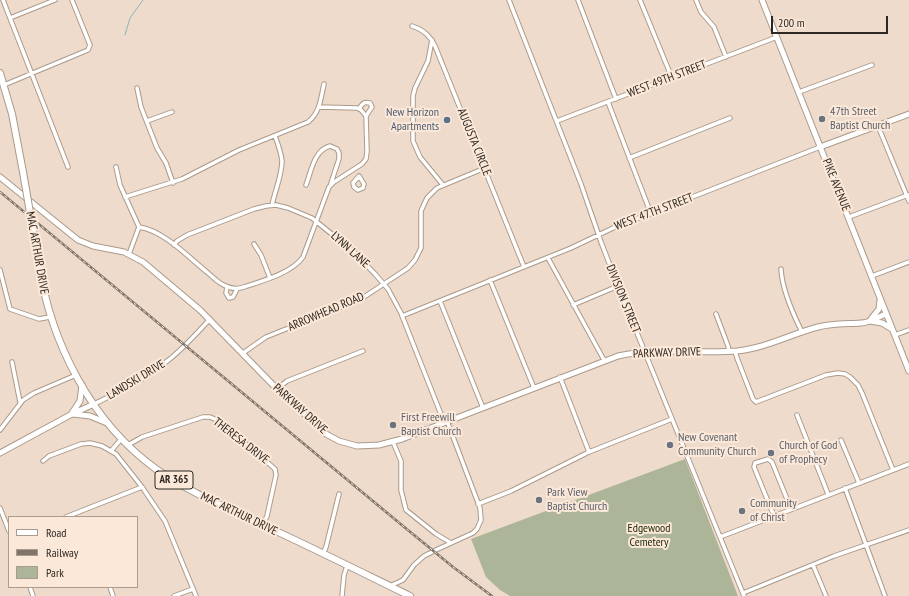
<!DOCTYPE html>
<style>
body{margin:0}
#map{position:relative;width:909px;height:596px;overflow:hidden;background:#eedbcb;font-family:"PT Sans Narrow",sans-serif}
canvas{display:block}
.legend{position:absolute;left:8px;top:516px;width:130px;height:72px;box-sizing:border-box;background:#fbe8d8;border:1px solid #a99b8f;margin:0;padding:5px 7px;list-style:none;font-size:12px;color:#2f2822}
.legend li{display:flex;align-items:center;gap:8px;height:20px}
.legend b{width:20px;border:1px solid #a99b8f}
.scale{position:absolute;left:771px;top:16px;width:117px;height:18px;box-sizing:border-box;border:2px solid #2f2822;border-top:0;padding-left:5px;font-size:12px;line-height:14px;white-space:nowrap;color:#2f2822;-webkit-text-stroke:3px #fbe8d8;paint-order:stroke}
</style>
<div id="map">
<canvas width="909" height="596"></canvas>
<ul class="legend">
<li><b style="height:5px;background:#fff"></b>Road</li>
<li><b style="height:5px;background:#81756a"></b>Railway</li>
<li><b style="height:11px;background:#adb599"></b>Park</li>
</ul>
<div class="scale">200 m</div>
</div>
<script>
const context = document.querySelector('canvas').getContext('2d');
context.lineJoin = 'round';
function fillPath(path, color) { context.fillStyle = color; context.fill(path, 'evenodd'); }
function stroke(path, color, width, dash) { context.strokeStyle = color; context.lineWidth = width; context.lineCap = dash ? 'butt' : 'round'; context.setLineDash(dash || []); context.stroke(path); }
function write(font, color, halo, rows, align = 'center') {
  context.font = font + ' "PT Sans Narrow",sans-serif'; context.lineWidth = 4; context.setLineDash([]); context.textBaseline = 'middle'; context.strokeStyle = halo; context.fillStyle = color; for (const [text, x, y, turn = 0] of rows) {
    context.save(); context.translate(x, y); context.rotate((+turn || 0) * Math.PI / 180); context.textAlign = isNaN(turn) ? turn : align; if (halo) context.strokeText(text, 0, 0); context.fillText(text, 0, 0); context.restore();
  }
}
fillPath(new Path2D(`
 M685,459l53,137h-228l-10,-6 -14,-13 -15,-38z`), '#adb599');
stroke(new Path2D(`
 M125,35l5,-17 13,-18`), '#8db2c0', 1);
const street = new Path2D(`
 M3,0l65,167
 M509,0l72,184 20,58 17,44 126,310
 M578,0l38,99
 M640,0l32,78
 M696,0l5,12 13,15 12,30
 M10,18l45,-18
 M412,26c12,4 18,10 23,20l89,221
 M432,40l-4,21 -13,27 -2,8v45l7,16 23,28
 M4,85l84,-35 2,-5 -18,-45
 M137,88l4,19 16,41 9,15 7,20
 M799,92l73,-27
 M608,102l43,112
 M319,107l38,1 4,2 5,6
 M147,121l25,-9
 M557,121l220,-84
 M878,126l31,75
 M629,158l101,-40
 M116,167l4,18 19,42 -10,27
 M359,176l5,8 -1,4 -5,2 -4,-3 -1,-4z
 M306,185c5,-13 8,-35 24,-39l7,3 2,4v6l-8,24
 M125,197l57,-18 57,-29 69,-28c12,-9 13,-25 16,-38
 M272,205c3,-14 10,-30 10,-44 -1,-9 -4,-17 -7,-25
 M849,217l59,-22
 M139,227c26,4 50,31 69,46 6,5 11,11 18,13 6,3 12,3 18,1 18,-6 48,-14 59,-30l26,-70 5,-5 28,-18 4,-5 1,-8 -1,-35 6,-9 -2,-4c-6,-2 -8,1 -11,6
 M254,244l7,11 9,23
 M174,245l3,-4 10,-6 67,-26 12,-3 10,-1 12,3 24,10 43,35 20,21 13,15 13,24 43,109
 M548,258l56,102
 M781,269c1,20 12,45 21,63
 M0,270l10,39 29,10 11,-2
 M872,276l37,-14
 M490,280l44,108
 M227,287l-1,6 3,5 4,-1 4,-8
 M440,301l43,107
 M573,305l45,-19
 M716,314l12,32 1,5
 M402,316l169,-68 42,-20 207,-81
 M895,335l14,-5
 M735,351l2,7 16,41 3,3 70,-27 12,-2 7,1 5,3 8,8 4,8 31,77
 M243,353l23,-16 95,-38 47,-31 7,-8 6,-12v-37l6,-13 10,-10 48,-20
 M12,362l8,40
 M560,377l29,75
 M277,389l10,-8 76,-30
 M94,404c25,-12 51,-24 72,-42 16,-12 30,-28 44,-43
 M797,415l31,79
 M0,430l23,-30 11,-7 42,-18
 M841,440l18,43
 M393,442l8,19v29l5,20 30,24 15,9
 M128,445l14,-8 61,-20h7l9,4 56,48 1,6 -9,41 -4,9
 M111,451l11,-13
 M43,461l6,-5 32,-12 9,-1 12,3 14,8 26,33 23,34 31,75
 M845,488l40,108
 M478,504l33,-13 78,-39 83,-33
 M0,508l9,23
 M774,516l-20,-49 1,-4 13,-4 4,3 19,47
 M66,517l76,-30
 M720,537l189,-73
 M323,554l3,-7 13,-53
 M813,565l13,31
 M390,586l13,-6 11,-15 10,-9 14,-7 35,-16 4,-4 4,-9 -1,-12 -33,-87
 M30,587l3,9
 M110,587l3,9
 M743,593l91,-37 75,-26
 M174,596l19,-7
 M342,596l2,-21 3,-9`);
const secondary = new Path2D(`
 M762,0l147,371
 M820,147l89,-33
 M0,177l78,63 15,6 31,6 19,10 57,48 77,79 49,45 13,7 18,5 22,-1 23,-6 216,-83c39,-9 79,-2 119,-5 29,-3 54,-17 81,-24 15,-4 28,-3 43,-4 8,0 17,-6 25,-9
 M871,319l8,-10 1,-9
 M870,321l12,2 10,6
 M72,413l8,-12 2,-16
 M73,414l17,2 17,7
 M0,453l72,-39 22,-10`);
const primary = new Path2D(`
 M0,73l12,41 11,58
 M39,265c12,78 52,157 117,204 33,23 71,39 107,56 50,23 98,47 147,71`);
stroke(street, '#ab9a8a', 5.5);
stroke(secondary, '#ab9a8a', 7);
stroke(primary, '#ab9a8a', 8);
stroke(street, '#fff', 3.5);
stroke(secondary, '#fff', 5);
stroke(primary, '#fff', 6);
const rail = new Path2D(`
 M0,192l403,334 50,41 39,29`);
stroke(rail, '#81756a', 2.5);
stroke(rail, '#fbe8d8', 1, [3]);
const primaryBridge = new Path2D(`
 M23,172l16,93`);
stroke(primaryBridge, '#ab9a8a', 8, []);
stroke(primaryBridge, '#fff', 6);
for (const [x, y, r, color] of [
 [822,119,4,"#6b7280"],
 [447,120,4,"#5c6f8a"],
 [393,425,4,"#6b7280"],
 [670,445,4,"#6b7280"],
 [771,453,4,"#6b7280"],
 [539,500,4,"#6b7280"],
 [742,511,4,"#6b7280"]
]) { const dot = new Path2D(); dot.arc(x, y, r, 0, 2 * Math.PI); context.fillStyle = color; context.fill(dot); stroke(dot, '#fbe8d8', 1.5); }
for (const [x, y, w] of [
 [174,480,38]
]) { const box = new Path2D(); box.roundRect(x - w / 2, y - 9, w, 18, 3); context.fillStyle = '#fbe8d8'; context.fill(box); stroke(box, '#2f2822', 1); }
write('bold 11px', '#2f2822', null, [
 ["AR 365",174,480]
]);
write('12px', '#2f2822', '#fbe8d8', [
 ["WEST 49TH STREET",667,79,-21],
 ["AUGUSTA CIRCLE",474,142,68],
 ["PIKE AVENUE",836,185,68],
 ["WEST 47TH STREET",654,212,-21],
 ["LYNN LANE",350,250,42],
 ["MAC ARTHUR DRIVE",37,253,80],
 ["DIVISION STREET",623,299,68],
 ["ARROWHEAD ROAD",326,312,-23],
 ["PARKWAY DRIVE",667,353,-2],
 ["LANDSKI DRIVE",136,380,-31],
 ["PARKWAY DRIVE",300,409,42],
 ["THERESA DRIVE",241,441,38],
 ["MAC ARTHUR DRIVE",239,514,26]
]);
write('12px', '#5b616d', '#fbe8d8', [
 ["47th Street",830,112],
 ["Baptist Church",830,126],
 ["First Freewill",401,418],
 ["Baptist Church",401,432],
 ["New Covenant",678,438],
 ["Community Church",678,452],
 ["Church of God",779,446],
 ["of Prophecy",779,460],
 ["Park View",547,493],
 ["Baptist Church",547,507],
 ["Community",750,504],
 ["of Christ",750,518]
], 'left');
write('12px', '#4e5e75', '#fbe8d8', [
 ["New Horizon",439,113],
 ["Apartments",439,127]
], 'right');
write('12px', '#242d06', '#fbe8d8', [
 ["Edgewood",649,529],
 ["Cemetery",649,543]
]);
</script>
